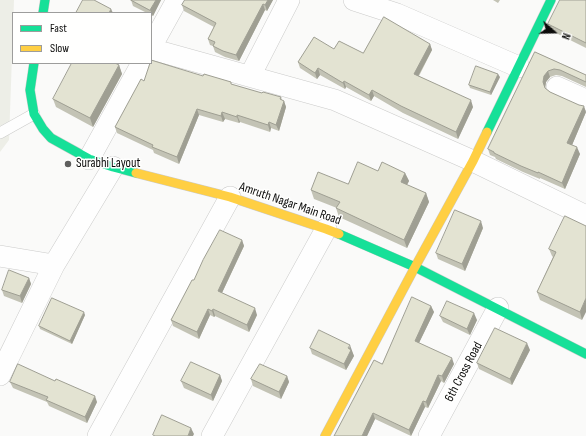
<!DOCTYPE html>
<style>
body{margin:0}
#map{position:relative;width:586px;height:436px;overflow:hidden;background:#fafaf9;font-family:"Sofia Sans Condensed",sans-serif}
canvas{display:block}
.legend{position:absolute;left:12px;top:12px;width:140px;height:52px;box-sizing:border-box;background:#fffffe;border:1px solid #9d9d9c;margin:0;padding:5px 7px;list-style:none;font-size:12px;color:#0b0b0a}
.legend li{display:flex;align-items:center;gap:8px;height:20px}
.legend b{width:20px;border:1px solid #9d9d9c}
.north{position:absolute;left:534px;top:12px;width:40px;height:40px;-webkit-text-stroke:3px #fffffe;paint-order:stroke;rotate:110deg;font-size:11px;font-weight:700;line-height:16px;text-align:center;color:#0b0b0a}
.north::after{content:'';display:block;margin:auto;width:14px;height:18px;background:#0b0b0a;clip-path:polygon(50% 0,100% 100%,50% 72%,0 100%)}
</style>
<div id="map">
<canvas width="586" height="436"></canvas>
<ul class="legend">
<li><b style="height:5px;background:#16e098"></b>Fast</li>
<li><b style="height:5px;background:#ffcf43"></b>Slow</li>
</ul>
<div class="north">N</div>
</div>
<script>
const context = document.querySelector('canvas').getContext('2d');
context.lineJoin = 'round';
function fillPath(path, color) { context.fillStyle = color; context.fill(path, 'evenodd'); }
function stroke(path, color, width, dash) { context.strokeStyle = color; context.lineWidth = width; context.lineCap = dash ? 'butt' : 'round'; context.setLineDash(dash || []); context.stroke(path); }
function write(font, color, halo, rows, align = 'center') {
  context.font = font + ' "Sofia Sans Condensed",sans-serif'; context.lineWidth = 3; context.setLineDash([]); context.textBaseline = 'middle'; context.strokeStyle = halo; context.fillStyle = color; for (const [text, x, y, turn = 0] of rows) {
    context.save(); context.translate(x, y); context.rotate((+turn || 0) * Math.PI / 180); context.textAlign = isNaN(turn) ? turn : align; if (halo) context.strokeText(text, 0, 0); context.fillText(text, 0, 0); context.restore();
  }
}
fillPath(new Path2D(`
 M0,0h14l-5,140 -9,12z`), '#edeee7');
const lane = new Path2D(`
 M0,133l34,-19`);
const street = new Path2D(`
 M354,0l43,14 122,53
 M151,47l26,-47
 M151,49l184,51 138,61 113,55
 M250,76l39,-76
 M557,87l29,13
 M89,159l53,-96
 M0,256l54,9
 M0,375l54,-110 59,-98
 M98,436l132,-239
 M212,436l114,-207
 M429,436l69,-128`);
const fast = new Path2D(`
 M43,13l2,-13
 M34,63l-4,27 4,24 9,15 8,9 38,21 24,8 23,6
 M487,132l64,-132
 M339,234l76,33 171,87`);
const slow = new Path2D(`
 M136,173l94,24 96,32 13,5
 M325,436l90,-169 58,-106 14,-29`);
stroke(lane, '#cbcbca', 12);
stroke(street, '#cbcbca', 22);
stroke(fast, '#cbcbca', 10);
stroke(slow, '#cbcbca', 10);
stroke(lane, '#fefefe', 11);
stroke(street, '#fefefe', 21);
stroke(fast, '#16e098', 9);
stroke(slow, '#ffcf43', 9);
fillPath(new Path2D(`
 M131,0h30l-8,16 -2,-1v-2h-4l-14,-7z
 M273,0l-6,11 -2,-1 -26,51 -14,-4 -10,-5 -2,-6 -3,-1 -2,-6 6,-12 -30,-16 -2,-6z
 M493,0h7l-2,3z
 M586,0v48l-36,-18 -2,-6z
 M430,44l2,6 -13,26 54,31 -15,32 -55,-26 -29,-17 -3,5 -25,-14 -1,2 -25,-14 -3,4 -17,-11 -2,-6 36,-13 29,4z
 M535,52l51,23v12l-24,-11 -6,-1 -6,2 -4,5 -1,6 5,4 36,20 -14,33 8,9 -15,35 -25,-11v1l-17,-7 -27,-13 -1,-2 -5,-2 -2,-6z
 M119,65l3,9 -29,53 -37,-20 -3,-8z
 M500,77l-9,18 -21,-7 -1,-3z
 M144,81l88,4 30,8 19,4 1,3 2,1 2,6 -7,24 -8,-3 -1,4 -30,-10 -1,1 -14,-4 -2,3 -24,-7 -20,49 -25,-11 -1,-3 -36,-17 -2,-6z
 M378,171l27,2 4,8 -2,4 19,8 3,9 -22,46 -68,-31 -3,-9h1l-23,-9 -3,-9 37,-6z
 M586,226l-4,94 -42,-20 -3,-8 16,-35 -1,-1 -3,-7z
 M483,228l-18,43 -27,-12 -2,-6z
 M242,240l2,6 -22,47 35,22 -8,17 -34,-16 -1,1 -4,-2 -11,24 -26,-13 -2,-6 23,-40z
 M29,278l2,6 -9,19 -18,-7 -2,-6z
 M431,306l3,6 -15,31 35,21 -10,19 -3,-2 -13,27 -3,-1 -14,29 -36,-17 -8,17h-33z
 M85,315l-13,29 -32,-15 -1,-3z
 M440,316l37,4 -7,15 -27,-13z
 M310,348l42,3v1l2,4 -8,14 -34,-16z
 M530,350l-18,35 -33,-16 -2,-6z
 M220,375l2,6 -9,20 -29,-13 -3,-7z
 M287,376l2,6 -8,17 -28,-13 -2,-7z
 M55,381l42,21 -10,21 -38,-17 -2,-4 -34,-14 -3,-6z`), '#c3c3b5');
fillPath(new Path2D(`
 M156,0h5l-8,16 -3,-6z
 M268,0h5l-6,11 -2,-6z
 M263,4l2,6 -26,51 -3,-6z
 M111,9l2,4h-4z
 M430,44l2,6 -16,30 -2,-6z
 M119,65l3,9 -29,53 -3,-9z
 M318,68l2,7 -3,4 -2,-6z
 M548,71l2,6 -4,5 -1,7 -2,-7 1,-6z
 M498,74l2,3 -9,18 -1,-3z
 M344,81l2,6 -1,2 -2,-6z
 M372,90l2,6 -3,5 -2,-6z
 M471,100l2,7 -15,32 -2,-7z
 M284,101l2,6 -7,24 -3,-6z
 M584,106l2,6 -16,38 -3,-7z
 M197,109l2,6 -20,49 -2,-7z
 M222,112l3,7 -2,3 -2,-6z
 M237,115l3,7 -1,1 -2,-6z
 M269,122l2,6 -1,4 -2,-7z
 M577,147l3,7 -15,35 -3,-6z
 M405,173l4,8 -5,9 -3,-8z
 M426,193l3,9 -22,46 -3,-8z
 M481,221l2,7 -18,43 -3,-7z
 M242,240l2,6 -24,51 -2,-6z
 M29,278l2,6 -9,19 -2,-7z
 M586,298v14l-4,8 -2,-8z
 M431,306l3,6 -17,35 -2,-6z
 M255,308l2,7 -8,17 -2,-7z
 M208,309l2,6 -11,24 -2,-7z
 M213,309l2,7 -1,1 -2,-6z
 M84,312l1,3 -13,29 -2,-3z
 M474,313l3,7 -7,15 -3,-6z
 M527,343l3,7 -18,35 -2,-6z
 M350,345l4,11 -8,14 -2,-6z
 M452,358l2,6 -10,19 -2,-7z
 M220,375l2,6 -9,20 -2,-6z
 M438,375l3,6 -13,27 -2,-6z
 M287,376l2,6 -8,17 -2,-7z
 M95,396l2,6 -10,21 -2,-6z
 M423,401l2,6 -14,29 -2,-6z
 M373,413l2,6 -8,17h-5z
 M191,428l3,6 -1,2h-5z`), '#9f9f93');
const building = new Path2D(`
 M83,0h11l17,9 -2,4h-33z
 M131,0h25l-6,10z
 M185,0h83l-3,5 -2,-1 -27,51 -13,-4 -10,-5 2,-4 -7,-3 8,-16 -34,-18z
 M560,0h26v43l-38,-19z
 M384,17l46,27 -16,30 57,26 -15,32 -55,-26 -29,-16 -3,5 -25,-14 -1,2 -25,-15 -3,5 -17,-11 16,-25 20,12 5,-8 24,12z
 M535,52l51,23v7l-26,-12 -6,-1 -6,2 -4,5 -1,6 2,6 5,4 29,13 5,1 -17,37 10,4 -15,36 -24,-11v1l-17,-7 -27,-13v-1l-6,-3z
 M151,60l52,16 1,-2 27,8v2l31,9 1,-1 18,5 -1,2 4,2 -8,24 -7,-3 -1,3 -31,-10v2l-15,-5 -1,4 -24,-7 -20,48 -25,-10 1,-2 -38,-18 26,-48 3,2 6,-18h1z
 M72,63h43l4,2 -29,53 -37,-19z
 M476,66l22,8 -8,18 -21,-7z
 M358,162l20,9 4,-9 23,11 -4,9 25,11 -22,47 -68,-32 4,-6 -29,-12 7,-18 30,12z
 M455,210l26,11 -19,43 -26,-11z
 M565,216l21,10v72l-6,14 -43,-20 19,-40 -7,-3z
 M220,230l22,10 -24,51 37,17 -8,17 -34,-16 -1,2 -4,-2 -11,23 -26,-12 21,-40h2l9,-20z
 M9,270l20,8 -9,18 -18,-6z
 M412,297l19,9 -16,35 37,17 -10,18 -4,-1 -12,27 -3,-1 -14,29 -36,-17 -11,23h-28l40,-76 8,4z
 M52,298l32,14 -14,29 -31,-15z
 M447,301l27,12 -7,16 -27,-13z
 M495,328l32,15 -17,36 -33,-16z
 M319,330l31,15 -2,3 3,2 -7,14 -34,-16z
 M191,362l29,13 -9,20 -30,-14z
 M18,364l37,17 1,-2 39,17 -10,21 -39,-17 2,-3 -38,-15z
 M260,364l27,12 -8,16 -28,-13z
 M162,415l29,13 -3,8h-33l-2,-1z`);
fillPath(building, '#e3e3d2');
stroke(building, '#9f9f93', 1);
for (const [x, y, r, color] of [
 [68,164,4,"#5f5f5e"]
]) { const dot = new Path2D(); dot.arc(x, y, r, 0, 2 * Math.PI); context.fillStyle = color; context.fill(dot); stroke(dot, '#fffffe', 1.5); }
write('13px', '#0b0b0a', '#fffffe', [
 ["Surabhi Layout",76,164]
], 'left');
write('13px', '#0b0b0a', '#fffffe', [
 ["Amruth Nagar Main Road",290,204,19],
 ["6th Cross Road",464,372,-62]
]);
</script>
